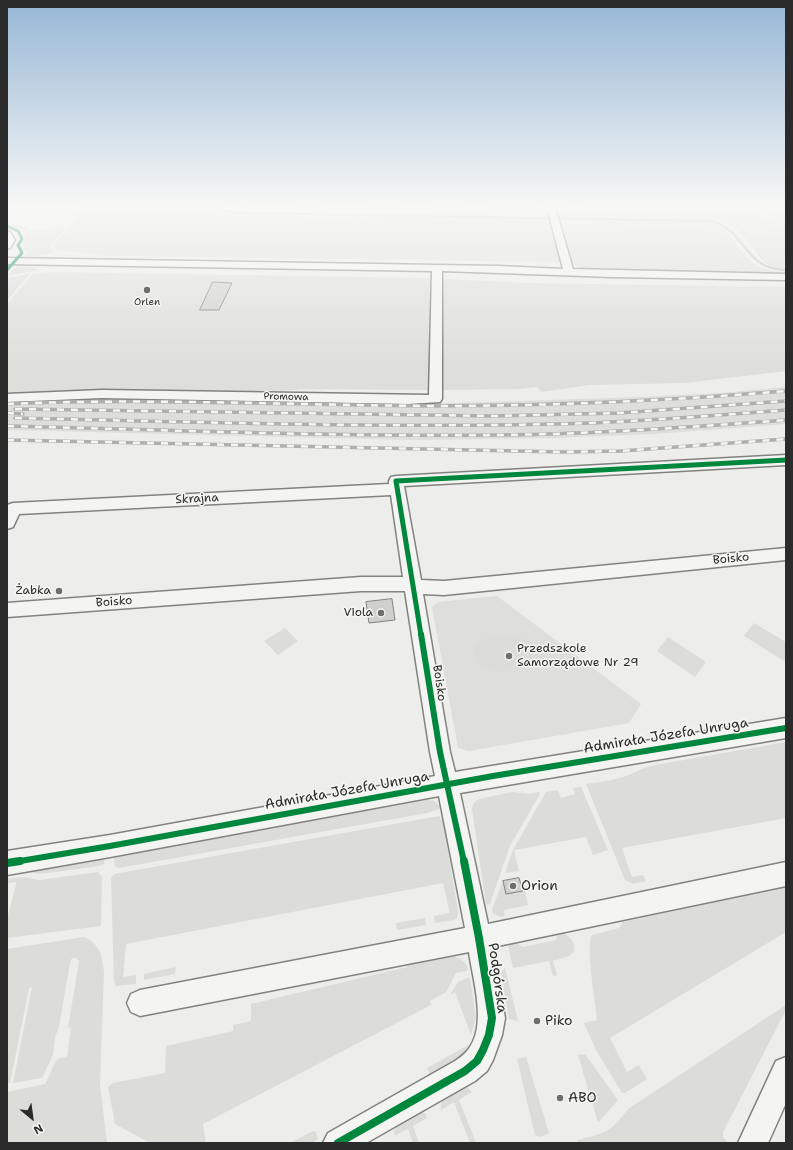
<!DOCTYPE html>
<meta charset="utf-8">
<style>
body{margin:0}
#map{position:relative;width:793px;height:1150px;overflow:hidden;background:#ededeb;font-family:"Shantell Sans",sans-serif}
canvas{display:block}
.frame{position:absolute;inset:0;border:8px solid #2b2b2b;pointer-events:none}
.north{position:absolute;left:12px;top:1098px;width:40px;height:40px;-webkit-text-stroke:3px #f6f6f2;paint-order:stroke;rotate:151deg;font-size:11px;font-weight:700;line-height:16px;text-align:center;color:#2b2b2b}
.north::after{content:'';display:block;margin:auto;width:14px;height:18px;background:#2b2b2b;clip-path:polygon(50% 0,100% 100%,50% 72%,0 100%)}
</style>
<div id="map">
<canvas width="793" height="1150"></canvas>
<div class="frame"></div>
<div class="north">N</div>
</div>
<script>
const context = document.querySelector('canvas').getContext('2d');
context.lineJoin = 'round';
function fillPath(path, color) { context.fillStyle = color; context.fill(path, 'evenodd'); }
function stroke(path, color, width, dash) { context.strokeStyle = color; context.lineWidth = width; context.lineCap = dash ? 'butt' : 'round'; context.setLineDash(dash || []); context.stroke(path); }
function write(font, color, halo, rows, align = 'center') {
  context.font = font + ' "Shantell Sans",sans-serif'; context.lineWidth = 3; context.setLineDash([]); context.textBaseline = 'middle'; context.strokeStyle = halo; context.fillStyle = color; for (const [text, x, y, turn = 0] of rows) {
    context.save(); context.translate(x, y); context.rotate((+turn || 0) * Math.PI / 180); context.textAlign = isNaN(turn) ? turn : align; if (halo) context.strokeText(text, 0, 0); context.fillText(text, 0, 0); context.restore();
  }
}
fillPath(new Path2D(`
 M89,204h81l26,7 -4,8 2,1 524,5 35,47 -169,-3 -6,-2 -4,-3 -17,-2 -452,-6 -48,-6 -4,-5z
 M230,204h308l1,2 -58,-1 -16,2 -225,-1z
 M566,204h220v31l-27,-25 -173,-3 -20,-1z
 M53,272l376,6 97,5 260,4v84l-102,12 -95,2 -47,7 -5,-5 -17,2 -76,1v-3l-14,-1 -2,4 -130,-1v1l-86,2 -118,-2 -87,4v-90l26,-30z
 M786,387v37l-131,10 -105,4 -139,2 -404,-10v-29l93,-4 298,6h59l184,-6 80,-4z
 M497,596l144,108 -12,19 -160,28 -11,-3 -26,-141 6,-5z`), '#dededb');
fillPath(new Path2D(`
 M170,204h19l38,11 319,5 1,4 -353,-4 -2,-1 4,-8z
 M586,207l173,3 27,25v34c-24,1 -31,-21 -45,-36 -7,-8 -18,-11 -28,-13l-154,-5 3,-2 26,-1z
 M591,221l116,1c26,4 25,23 42,38 10,9 24,12 37,12v2h-31l-37,-49 -126,-1z
 M13,224l17,4 -1,2h22l3,-2 12,-1 -16,20 4,5 -6,3 -23,1 3,-4 -5,-3 2,-15 -14,-9z
 M16,266l18,1 5,3 -32,6z
 M29,274l-22,27v-23z
 M754,623l32,19v16l-2,3 -40,-25z
 M285,628l13,13 -20,14 -14,-14z
 M511,637c15,1 26,6 34,20l-3,5 -7,4 -38,6 -18,-7 -5,-8 -1,-9 7,-8z
 M668,637l38,25 -11,15 -38,-26z
 M786,742v76l-164,30 10,29 11,-2 3,6 -13,3 -8,-4 -39,-96c14,-2 29,-4 43,-9 9,-4 16,-8 26,-10z
 M581,787l27,63 -15,5 -7,-18 -72,13 5,21 -14,2 8,-23 33,-58 12,-2 3,8 14,-4 -2,-6z
 M512,792l18,2 9,-2 1,2 -30,52 -20,58 -2,1 -2,-1 -14,-95c1,-5 3,-8 7,-10z
 M427,800l7,1 8,7 -15,5 -308,55 -4,-2 -1,-8 97,-20z
 M439,816l5,8 14,88 -1,6 -3,2 -19,3 -1,-7 16,-3 -7,-30 -317,61 -3,33 13,-2v9l-20,2 -2,-5 -3,-103 3,-4z
 M104,859v5l-5,2 -59,8 -17,-3v-2z
 M98,872l4,5 -1,49 -94,12v-19l9,-34v-3l-9,1v-4l15,-2 18,3z
 M503,881l3,13 19,-3 3,14 -24,5 1,6 -5,1 -7,-4 -1,-4z
 M786,887v45l-176,106 17,34 12,-7 8,14 -22,14h-3l-26,-43 -12,-27 13,-3c-1,-15 -12,-77 -5,-85l27,-7 4,-6z
 M425,918l1,7 -29,5 -1,-7z
 M558,933h6c7,6 12,9 10,19l-5,4 -16,5 4,14 -4,1 -4,-15 -36,7 -5,-23 8,-2 7,4 33,-7z
 M84,937c16,7 18,18 20,35l-4,112 7,59h-100v-51l38,-8 12,-25 10,-2 4,-30 -3,1 11,-67 -3,-3h-4l-2,5 -11,64 -4,10 -2,18 -11,23 -29,5 19,-96 -3,1 -19,95 -3,1v-135z
 M438,956c13,0 24,-1 30,12l-1,3 -11,2 -10,19 -16,9 1,4 -228,119 3,19h-56l-35,-19 -7,-37 5,-4 52,-10 1,-27 67,-15v-6l18,-4v-17l156,-37 2,-3z
 M176,967l-1,7 -31,6v-6z
 M505,968l13,53 -9,-2 -8,-46z
 M470,977l6,41 -5,17 -16,-43 -5,3 8,-13z
 M786,1005v5l-63,122v5l6,6h-151l-1,-3c12,-3 24,-5 34,-12 5,-3 13,-14 17,-19z
 M474,1042l-7,11 -36,24 -4,-9z
 M585,1054l33,46 -20,23 -20,-68z
 M526,1057l23,76 -8,4 -6,-2 -18,-76z
 M464,1087l4,1 4,4 -13,8 17,43h-6l-16,-41 -13,8c-2,-14 13,-18 23,-23z
 M421,1112l4,1 2,5 -14,8 6,17h-6l-5,-14 -14,7c-1,-14 16,-18 27,-24z
 M313,1131l3,1 2,7 -7,4h-21z`), '#dcdcd9');
stroke(new Path2D(`
 M199,204l35,9 477,8c38,11 30,47 75,49`), '#bbbbb9', 2.5);
const building = new Path2D(`
 M213,282l19,1 -13,27h-19z
 M392,599l3,21 -26,3 -3,-21z
 M519,878l4,13 -17,3 -3,-13z`);
fillPath(building, '#d0d0cf');
stroke(building, '#828281', 1);
const minor = new Path2D(`
 M546,204h8l19,65 213,5v6l-174,-3 -170,-6v128l-2,3 -32,2 -306,-6 -95,4v-8l95,-4 327,5 3,-124 -425,-7v-6l492,8 64,3z
 M7,231l3,1 5,8 -5,8 -3,1z
 M786,455v10l-382,21 17,94 23,1 342,-33v12l-342,35 -21,-1 27,158 5,20 331,-54v20l-326,55 28,131 298,-62v24l-293,61 12,71 -3,17 -9,25 -6,11 -12,10 -109,62h-43l5,-10 127,-72c4,-3 9,-6 12,-10 21,-24 6,-70 2,-99l-329,64 -9,-4 -4,-9 4,-9 9,-4 325,-62 -26,-132 -329,61 -103,18v-24l103,-16 325,-59 -5,-24 -25,-161h-44l-354,26v-14l354,-26h42l-12,-82 -372,19 -6,13 -6,2v-24l6,-2 376,-19v-3l2,-4 5,-1z
 M786,1057v46l-18,40h-30l38,-82z`);
stroke(minor, '#828281', 3);
fillPath(minor, '#f4f4f2');
const rail = new Path2D(`
 M7,404c141,-6 282,1 423,2 119,0 237,-5 356,-15
 M15,409l478,7 126,-3 167,-12
 M7,413l16,1
 M15,418c192,4 385,11 578,5 64,-3 129,-8 193,-13
 M7,426c164,4 329,11 493,9 96,-1 191,-8 286,-15
 M7,440l557,12 57,-1 165,-12`);
stroke(rail, '#afafae', 3.5);
stroke(rail, '#f6f6f2', 2.5, [7]);
stroke(new Path2D(`
 M7,226l11,5 4,8 -4,6 4,8 -15,17`), '#00873e', 3);
stroke(new Path2D(`
 M421,635l-25,-154 390,-21`), '#00873e', 5);
stroke(new Path2D(`
 M421,634l19,118 24,110
 M14,862l96,-16 383,-70 293,-48`), '#00873e', 6);
stroke(new Path2D(`
 M7,863l13,-2
 M338,1143l127,-72 12,-10 6,-11 6,-15 3,-17 -13,-80 -15,-77`), '#00873e', 8);
const sky = context.createLinearGradient(0, 0, 0, 365);
sky.addColorStop(0, '#96b7d5');
sky.addColorStop(0.56, '#f7f7f6');
sky.addColorStop(1, '#f7f7f600');
context.fillStyle = sky;
context.fillRect(0, 0, 793, 365);
for (const [x, y, r, color] of [
 [147,290,4,"#6f6f6e"],
 [59,591,4,"#6f6f6e"],
 [381,613,4,"#6f6f6e"],
 [509,656,4,"#6f6f6e"],
 [513,886,4,"#6f6f6e"],
 [537,1021,4,"#6f6f6e"],
 [560,1098,4,"#6f6f6e"]
]) { const dot = new Path2D(); dot.arc(x, y, r, 0, 2 * Math.PI); context.fillStyle = color; context.fill(dot); stroke(dot, '#f6f6f2', 1.5); }
write('10px', '#2b2b2b', '#f6f6f2', [
 ["Orlen",147,302]
]);
write('10px', '#2b2b2b', '#f6f6f2', [
 ["Promowa",286,397,1]
]);
write('12px', '#2b2b2b', '#f6f6f2', [
 ["Skrajna",197,499,-3],
 ["Boisko",731,559,-6],
 ["Boisko",114,602,-4],
 ["Boisko",439,683,81]
]);
write('12px', '#2b2b2b', '#f6f6f2', [
 ["Żabka",51,591],
 ["Viola",373,613],
 ["Przedszkole",517,649,"left"],
 ["Samorządowe Nr 29",517,663,"left"]
], 'right');
write('14px', '#2b2b2b', '#f6f6f2', [
 ["Admirała Józefa Unruga",666,736,-9],
 ["Admirała Józefa Unruga",347,791,-10],
 ["Podgórska",497,978,82]
]);
write('14px', '#2b2b2b', '#f6f6f2', [
 ["Orion",521,886],
 ["Piko",545,1021],
 ["ABO",568,1098]
], 'left');
</script>
